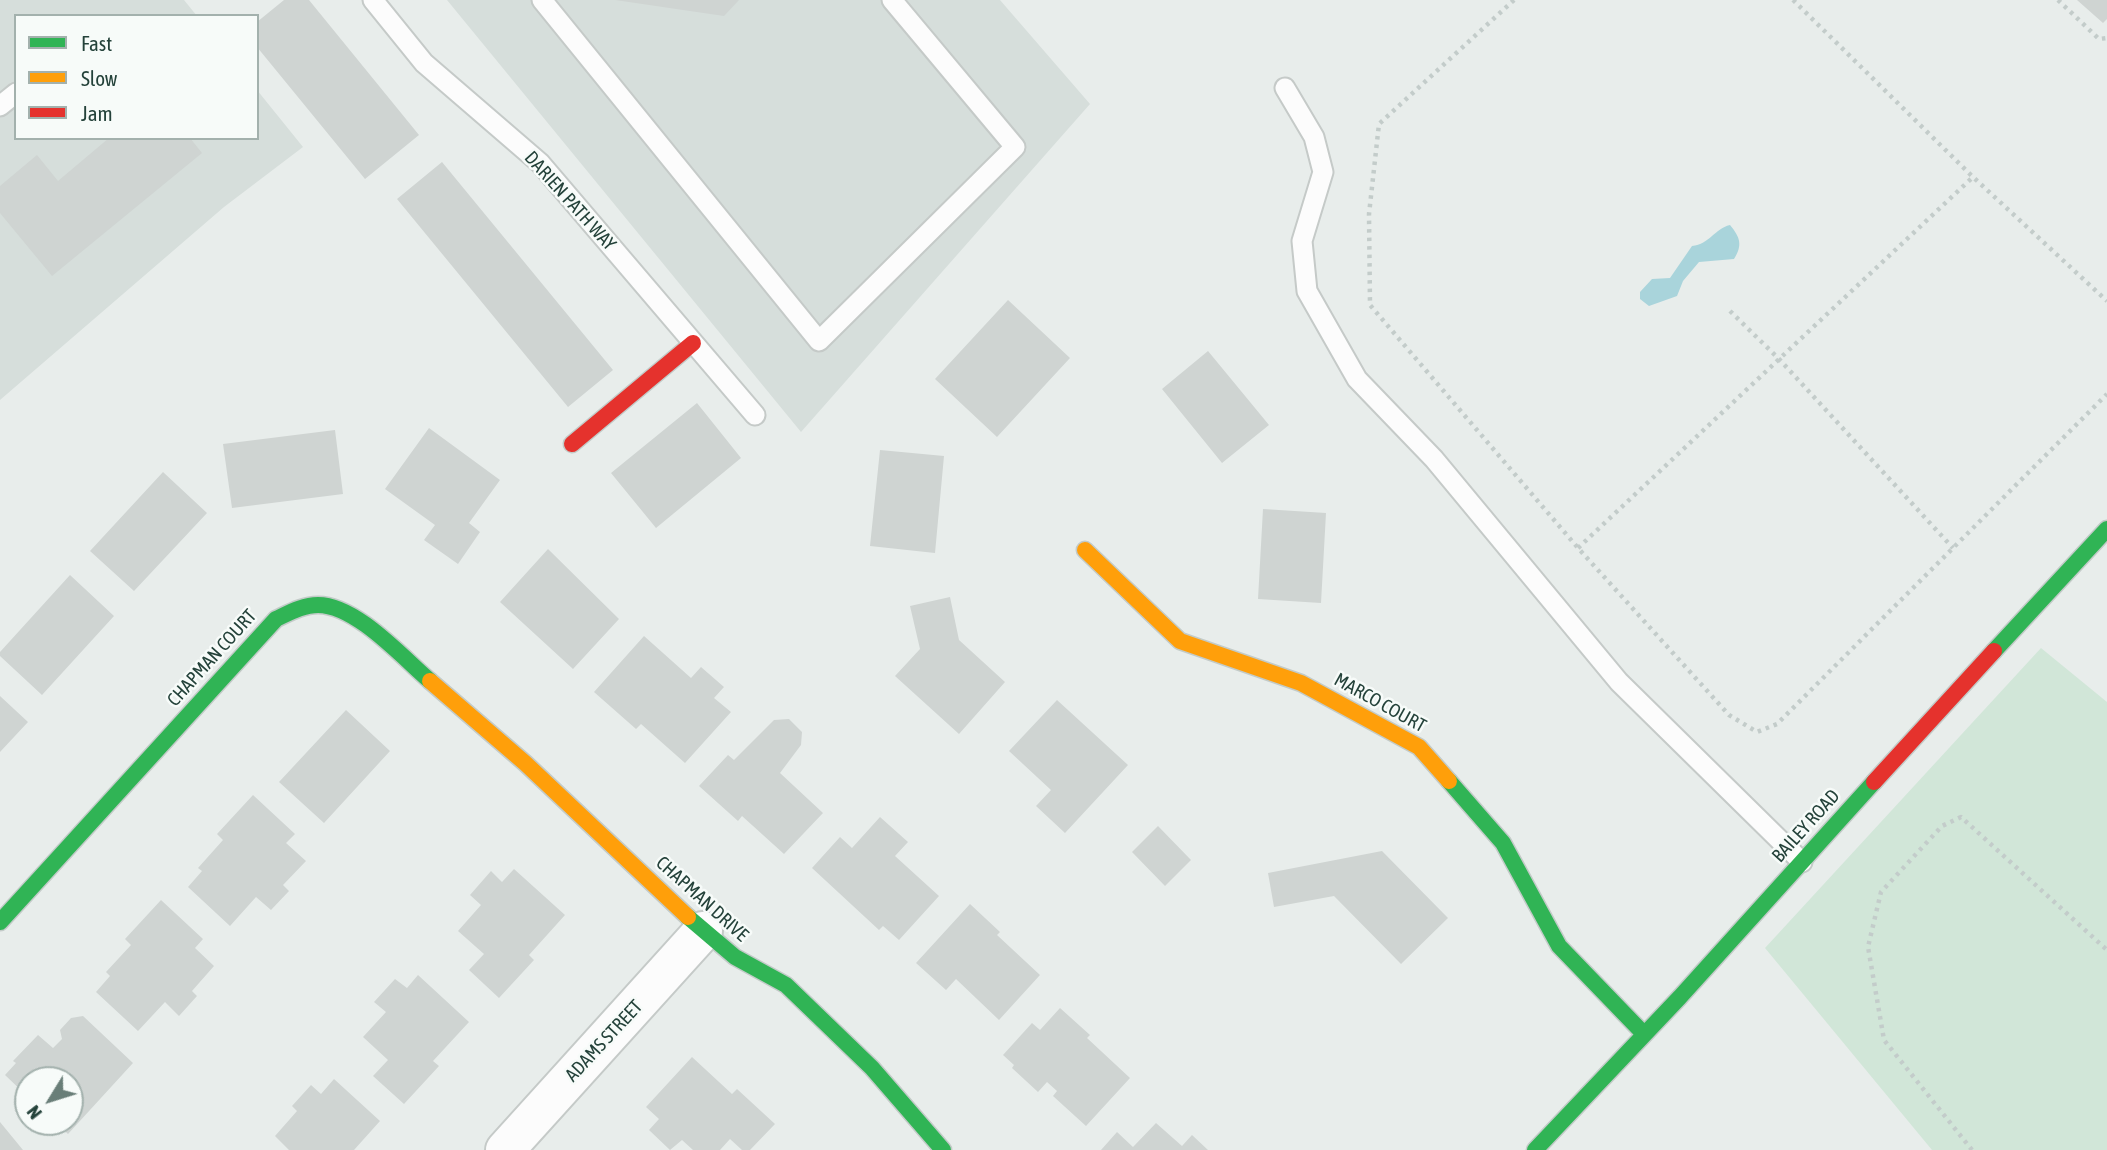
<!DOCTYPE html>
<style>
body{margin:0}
#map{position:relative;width:2107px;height:1150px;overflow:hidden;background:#e8edeb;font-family:"Asap Condensed",sans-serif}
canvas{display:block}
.legend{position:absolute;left:14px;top:14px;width:245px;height:126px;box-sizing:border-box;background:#f7fbf9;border:2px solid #a3b1ad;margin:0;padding:9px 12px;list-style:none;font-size:21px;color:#24423a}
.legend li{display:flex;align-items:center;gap:14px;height:35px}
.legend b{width:35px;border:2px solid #a3b1ad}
.north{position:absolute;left:14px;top:1066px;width:70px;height:70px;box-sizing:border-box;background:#f7fbf9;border:2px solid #a3b1ad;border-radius:50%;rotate:232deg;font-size:19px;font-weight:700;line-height:28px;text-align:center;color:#24423a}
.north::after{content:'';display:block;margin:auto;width:24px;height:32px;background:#697e78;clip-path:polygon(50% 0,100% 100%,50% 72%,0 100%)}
</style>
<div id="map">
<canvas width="2107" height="1150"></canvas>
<ul class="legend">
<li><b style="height:9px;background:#30b455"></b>Fast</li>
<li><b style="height:9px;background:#ff9f0a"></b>Slow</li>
<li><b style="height:9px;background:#e5322d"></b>Jam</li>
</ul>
<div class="north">N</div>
</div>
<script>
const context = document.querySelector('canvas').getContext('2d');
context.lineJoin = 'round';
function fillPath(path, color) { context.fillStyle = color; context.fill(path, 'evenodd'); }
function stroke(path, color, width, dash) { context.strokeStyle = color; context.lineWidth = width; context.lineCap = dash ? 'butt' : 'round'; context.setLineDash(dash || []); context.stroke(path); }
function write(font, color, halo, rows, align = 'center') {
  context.font = font + ' "Asap Condensed",sans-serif'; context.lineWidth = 5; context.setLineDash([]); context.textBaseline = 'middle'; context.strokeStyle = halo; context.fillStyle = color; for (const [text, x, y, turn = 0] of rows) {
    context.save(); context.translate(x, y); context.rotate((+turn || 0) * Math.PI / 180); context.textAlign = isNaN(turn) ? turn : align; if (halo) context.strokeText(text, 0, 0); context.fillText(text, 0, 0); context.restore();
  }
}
fillPath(new Path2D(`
 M0,0h184l13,16h-181v122h241v-48l46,57 -79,60 -224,193z
 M447,0h553l90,104 -289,328z`), '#d6dedb');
fillPath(new Path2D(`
 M2041,648l66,54v448h-175l-167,-202z`), '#d1e6d8');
fillPath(new Path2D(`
 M1730,225c10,12 13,20 4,34l-35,3 -16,19 -6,15 -28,10 -9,-7v-7l12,-13 18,-1 22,-32c18,-2 22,-17 38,-21z`), '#a9d4db');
fillPath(new Path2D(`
 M284,0h25l110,135 -54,44 -108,-132v-25z
 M615,0h124l-15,16z
 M2077,0h30v19l-4,4z
 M109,138h81l12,15 -150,123 -52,-63v-27l37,-31 21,26z
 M442,162l171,208 -45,37 -171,-208z
 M1008,300l62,58 -73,79 -62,-58z
 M1208,351l61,74 -47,38 -60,-74z
 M697,403l44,55 -85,70 -45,-55z
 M429,428l71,52 -31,43 11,9 -22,32 -34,-24 11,-15 -50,-36z
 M335,430l8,64 -111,14 -9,-64z
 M880,450l64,6 -9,97 -65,-7z
 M163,472l44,41 -73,78 -44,-40z
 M1263,509l63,4 -5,90 -63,-4z
 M548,549l71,70 -46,50 -73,-67z
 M70,575l44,41 -72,79 -42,-39v-4z
 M950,597l9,43 46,42 -46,52 -64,-58 25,-27 -10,-43z
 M644,636l47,42 10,-11 23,20 -10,11 17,14 -46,51 -44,-39 -5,5 -42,-37z
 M0,696l28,26 -28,30z
 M1057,700l71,65 -63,68 -29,-27 15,-16 -42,-39z
 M346,710l44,41 -66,72 -45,-41z
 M789,719l13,13 -1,13 -21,28 43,40 -39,41 -42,-38 -4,5 -39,-35 29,-31 6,5 40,-40z
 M253,795l42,39 -9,9 20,18 -23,24 6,6 -18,19 -15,-13 -26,29 -42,-39 14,-16 -4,-3 25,-28 -6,-6z
 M880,817l28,25 -13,14 44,40 -40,44 -16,-14 -4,4 -67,-62 28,-31 12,11z
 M1158,826l33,34 -26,26 -33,-34z
 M1382,851l66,67 -47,46 -67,-68 -60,11 -6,-34z
 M514,869l51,46 -36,40 5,5 -35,38 -30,-28 15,-16 -26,-23 23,-26 -11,-10 21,-24 11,11z
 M161,900l42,39 -8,9 19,18 -22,25 5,5 -18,20 -14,-14 -27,29 -42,-39 14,-16 -4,-4 25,-27 -6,-6z
 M970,904l30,28 -3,3 43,40 -41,45 -43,-41 -10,11 -30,-27z
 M418,975l51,47 -36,39 6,5 -35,38 -31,-28 15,-16 -25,-23 23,-25 -12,-10 21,-23 12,9z
 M1060,1008l30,27 -3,3 43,40 -44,48 -33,-30 4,-5 -10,-9 -9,10 -26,-24 2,-3 -11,-10 29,-32 8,7z
 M83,1016l50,47 -65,71 -13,-12h15v-42h-42v17l-23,-22 11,-12 -3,-2 25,-26 15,13 9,-9 -2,-9 11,-12z
 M692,1057l40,37 5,-5 38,35 -25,26h-8l-12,-11 -10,11h-27l-11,-10 -12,10 -21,-20 10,-11 -13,-12z
 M334,1079l46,42 -26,29h-65l-14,-14 22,-25 -5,-5 19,-21 10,9z
 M0,1122l23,28h-23z
 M1156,1123l26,23 10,-11 16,15h-107l16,-18 16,15z`), '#cfd4d2');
const lane = new Path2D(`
 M373,0l51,63 116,100 215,252
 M542,0l277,341 196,-194 -123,-147
 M1285,88l29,49 9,35 -21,69 5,50 50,88 77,80 185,223 183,180
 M0,106l16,-13`);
const street = new Path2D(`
 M505,1150l198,-219`);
const fast = new Path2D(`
 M1994,651l113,-122
 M1449,781l54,62 56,103 84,87
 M688,917l47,40 51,28 86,83 71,82
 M0,922l276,-303c13,-6 27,-14 42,-14 38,0 84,52 112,76
 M1535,1150l145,-153 194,-215`);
const slow = new Path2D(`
 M1085,550l95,91 121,42 118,64 30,34
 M430,681l95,82 163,154`);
const jam = new Path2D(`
 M572,444l121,-101
 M1874,782l120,-131`);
stroke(lane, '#c5cac8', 23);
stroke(street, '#c5cac8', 42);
stroke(fast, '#c3cbc8', 19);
stroke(slow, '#c3cbc8', 19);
stroke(jam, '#c3cbc8', 19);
stroke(new Path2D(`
 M1514,0l-135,124 -10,90 1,91 208,243 151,167 28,17 20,-8 330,-330
 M1793,0l180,177 134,124
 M2058,0l41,39 8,-1
 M1730,311l49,48 174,189
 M1578,548l395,-371
 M1972,1150l-88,-110 -16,-93 13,-55 61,-66 19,-9 146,133`), '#c3ccca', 4.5, [3.5, 5]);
stroke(lane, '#fcfcfc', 19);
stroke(street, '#fcfcfc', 38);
stroke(fast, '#30b455', 16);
stroke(slow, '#ff9f0a', 16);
stroke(jam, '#e5322d', 16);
write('19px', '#24423a', '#f7fbf9', [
 ["DARIEN PATH WAY",570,201,48],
 ["CHAPMAN COURT",212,658,-48],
 ["MARCO COURT",1380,703,29],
 ["BAILEY ROAD",1806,826,-48],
 ["CHAPMAN DRIVE",702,899,42],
 ["ADAMS STREET",604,1041,-47]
]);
</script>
